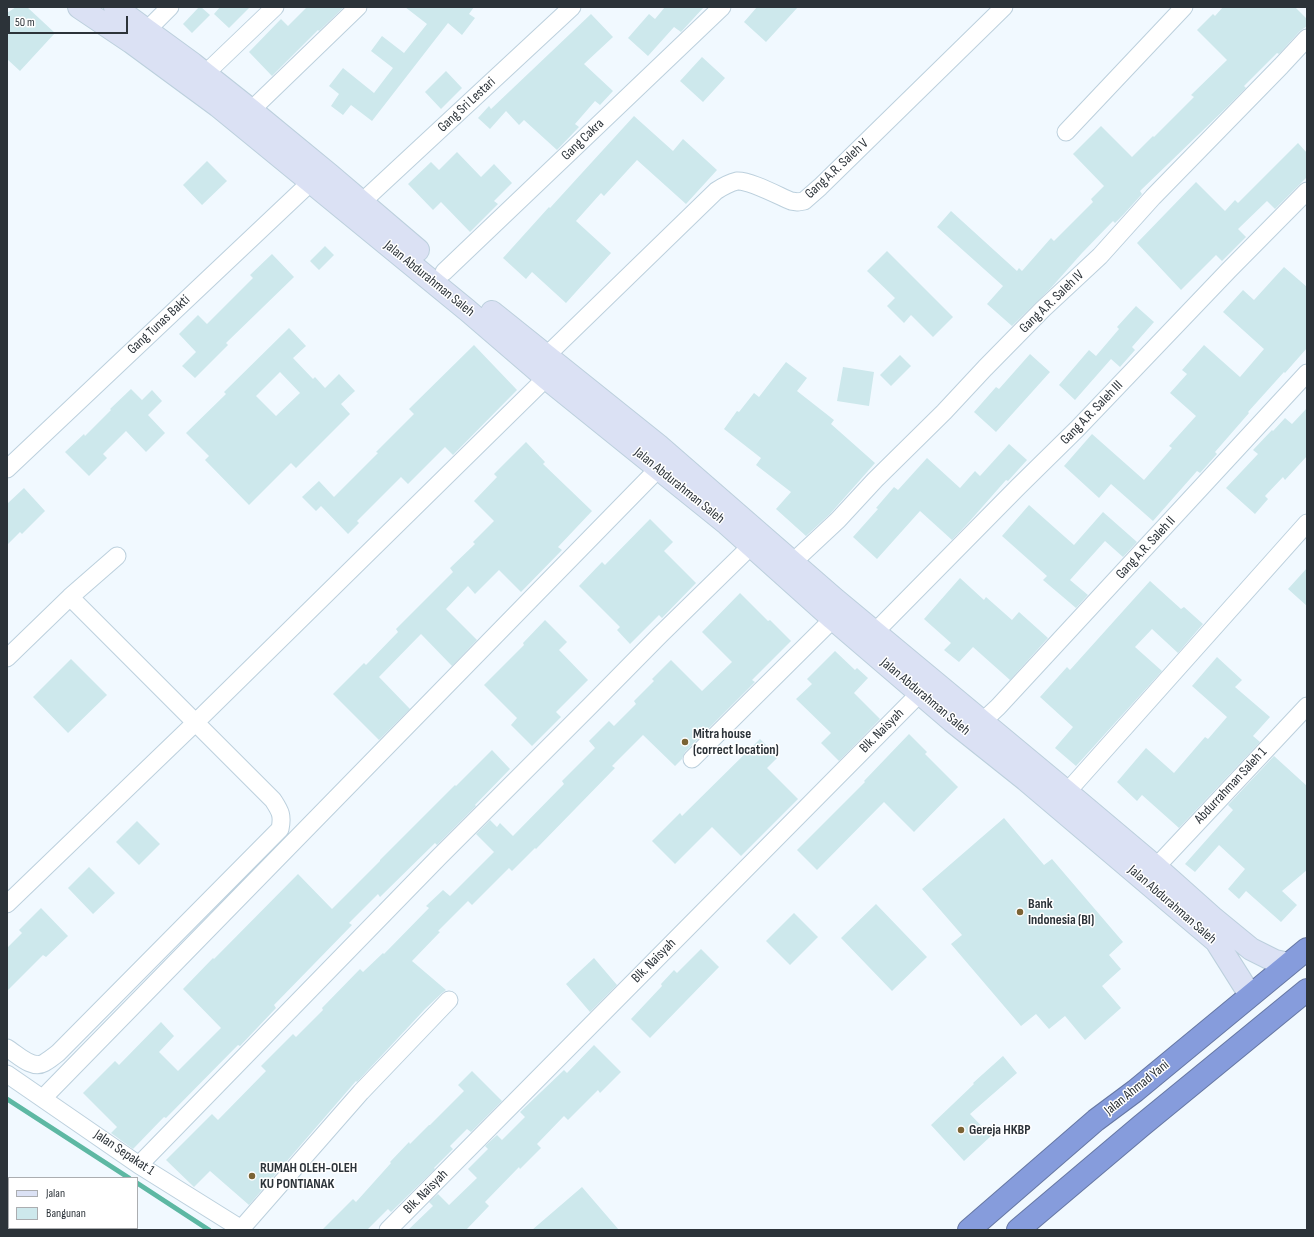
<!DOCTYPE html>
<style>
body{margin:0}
#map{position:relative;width:1314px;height:1237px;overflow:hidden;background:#f1f9ff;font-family:"Sofia Sans Condensed",sans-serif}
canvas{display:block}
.frame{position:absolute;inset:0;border:8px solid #2c3339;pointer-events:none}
.legend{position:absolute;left:8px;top:1177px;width:130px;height:52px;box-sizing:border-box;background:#fff;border:1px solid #abadb0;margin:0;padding:5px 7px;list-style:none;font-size:12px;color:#2c3339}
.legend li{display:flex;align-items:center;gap:8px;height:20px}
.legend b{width:20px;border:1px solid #abadb0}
.scale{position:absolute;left:8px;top:16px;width:120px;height:18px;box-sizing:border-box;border:2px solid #2c3339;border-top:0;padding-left:5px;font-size:12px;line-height:14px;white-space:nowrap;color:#2c3339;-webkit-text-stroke:3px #fff;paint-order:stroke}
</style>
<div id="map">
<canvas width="1314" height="1237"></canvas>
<div class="frame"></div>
<ul class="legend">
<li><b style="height:5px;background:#dbe1f4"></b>Jalan</li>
<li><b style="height:11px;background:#cde8ec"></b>Bangunan</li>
</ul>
<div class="scale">50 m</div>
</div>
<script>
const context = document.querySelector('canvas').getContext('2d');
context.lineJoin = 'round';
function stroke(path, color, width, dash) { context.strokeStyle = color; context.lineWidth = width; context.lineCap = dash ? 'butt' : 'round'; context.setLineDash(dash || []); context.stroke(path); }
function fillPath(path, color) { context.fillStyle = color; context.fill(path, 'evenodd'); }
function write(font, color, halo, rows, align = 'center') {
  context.font = font + ' "Sofia Sans Condensed",sans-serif'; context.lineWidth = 3; context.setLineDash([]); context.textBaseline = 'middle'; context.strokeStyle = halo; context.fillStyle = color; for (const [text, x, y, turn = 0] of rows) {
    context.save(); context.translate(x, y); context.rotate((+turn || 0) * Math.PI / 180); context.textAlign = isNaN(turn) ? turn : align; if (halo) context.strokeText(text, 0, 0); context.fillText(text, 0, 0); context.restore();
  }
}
stroke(new Path2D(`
 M7,1099l122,79
 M137,1183l72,47`), '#5db8a3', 5);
fillPath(new Path2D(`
 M16,7h11l28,26 -35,38 -13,-12v-46z
 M199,7h2l9,8 -18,18 -9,-9z
 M220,7h30l-21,21 -15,-14z
 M307,7h37l-25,24 -1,-1 -46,46 -23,-24 32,-33 7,7z
 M405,7h69l-5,7 6,4 -13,17 -14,-12 -76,98 -21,-16 -8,10 -12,-9 8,-12 -10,-8 14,-18 31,25 19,-25 -22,-17 11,-15 22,17 23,-29z
 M665,7h39l-23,25 -7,-5 -26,29 -20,-18 21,-24 6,5z
 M757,7h41l-32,35 -22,-20z
 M1223,7h72l12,12v7l-7,5 -21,23 -2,-1 -33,33 2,2 -20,20 -86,83 2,3 -18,20 -9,9 -2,-2 -31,32 -32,36 -38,37 -25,-22 16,-18 -66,-59 14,-16 66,60 2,-3 3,3 29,-33 3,3 39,-39 -2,-3 13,-13 -31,-32 28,-28 31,31 21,-21 1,1 40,-40 -3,-2 36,-35 -30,-30 16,-16 2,2z
 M591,14l22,23 -29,27 29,27 -13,14 -5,-4 -20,23 4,3 -22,23 -33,-30 -5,5 -13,-14 -16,18 -12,-11 11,-12 2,3z
 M702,57l23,21 -22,24 -23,-21z
 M446,71l16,17 -21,21 -16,-17z
 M634,116l39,35 10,-12 34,31 -31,34 -49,-44 -33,36 -3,-3 -25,28 35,32 -45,50 -34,-31 -6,7 -23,-21 46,-51 1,1z
 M1298,143l9,10v24l-32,32 -8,-8 -29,28 8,8 -24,24 -6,-6 -35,35 -44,-47 59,-61 29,29 10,-11 3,3z
 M457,152l24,25 13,-13 18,19 -18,18 4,3 -28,28 -29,-30 -8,8 -25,-26 23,-22 8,8z
 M207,161l20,20 -25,24 -19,-20z
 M325,246l9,9 -15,15 -9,-9z
 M887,251l66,66 -20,20 -22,-22 -7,8 -17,-17 8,-8 -28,-27z
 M272,254l22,23 -68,66 2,2 -33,33 -13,-12 14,-14 -17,-18 19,-19 9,9 46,-46 -3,-3z
 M1284,267l23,20v61l-22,25 -1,-1 -36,40 1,1 -34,39 2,2 -17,19 -3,-2 -44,50 -42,-37 -12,14 -35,-32 28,-32 52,46 28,-32 -3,-2 27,-30 -26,-23 17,-19 -5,-4 22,-25 36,32 24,-28 -41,-37 20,-22 11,10z
 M1136,306l18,16 -22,25 3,3 -15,17 -9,-8 -36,41 -16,-15 30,-35 7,6 23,-27 -2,-2z
 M289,328l17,18 -13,12 20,21 2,-2 10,11 14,-14 16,17 -14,13 9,10 -54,54 -5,-5 -42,42 -44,-45 4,-4 -23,-23 40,-39 -2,-2zM280,372l20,21 -24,23 -20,-20z
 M474,345l43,45 -64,65 -8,-8 -37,37 -7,-7 -44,44 2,2 -11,11 -27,-28 -5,5 -14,-14 17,-16 15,16 44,-44 -2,-1 38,-38 -5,-5z
 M1030,354l20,18 -54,60 -22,-20 22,-25 3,2z
 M900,355l11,11 -20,20 -11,-11z
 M786,362l21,16 -10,13 37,29 -3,4 44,39 -45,51 -24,22 -30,-27 15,-17 -35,-27 5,-7 -37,-29 13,-18 2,1 15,-19 5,4z
 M843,367l31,5 -5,34 -32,-5z
 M131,389l11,11 10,-10 10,11 -14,14 17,18 -19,19 -20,-21 -23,23 4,4 -18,18 -24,-24 19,-18 1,2 26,-26 -1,-1z
 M1307,408v48l-22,24 -2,-3 -18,19 3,3 -13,15 -29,-26 32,-34 -5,-4 19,-20 1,1 12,-13 7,6z
 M526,442l19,20 -2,2 49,47 -34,36 4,3 -41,42 -22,-22 -24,24 -7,-8 -22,23 31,31 -25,26 -31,-32 -42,43 31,32 -31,31 -46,-46 31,-31 2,2 32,-33 -2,-3 57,-57 -3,-4 25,-24 -2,-2 21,-21 -20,-20 23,-24 -3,-3z
 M1009,444l18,16 -19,21 -2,-1 -37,42 -17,18 -32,-29 -43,48 -24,-22 25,-28 -2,-1 18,-21 4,3 29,-32 33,30 15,-17 5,5z
 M24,488l21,23 -23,23 -2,-2 -13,13v-41z
 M1029,505l45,40 29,-33 34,30 -14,15 -18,-16 -35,39 18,15 -12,13 -33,-28 4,-4 -45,-40z
 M650,519l23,23 -9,9 32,32 -34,35 -3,-3 -29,29 -13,-14 3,-3 -41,-41 23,-24 3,3z
 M1307,568v38l-19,-17z
 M960,578l24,22 2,-3 26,23 7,-8 29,26 -38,42 -37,-33 -14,15 -15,-12 7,-7 -27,-24z
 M1150,581l31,28 3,-2 19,17 -25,29 -26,-24 -17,18 27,24 -86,95 -21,-18 18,-21 -33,-30 27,-30 3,3z
 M740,593l28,28 2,-1 21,21 -39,39 3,2 -70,70 -3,7 -7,7 -32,-31 -31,31 3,2 -79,81 -1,-1 -23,23 -3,-3 -37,37 -4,-4 -30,30 2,1 -28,29 34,29 -4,3 -17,16 -68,73 -1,-1 -107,124 -39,-34 -16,16 -28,-27 46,-46 6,6 48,-49 -5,-5 32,-32 3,3 27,-27 -1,-2 38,-39 3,3 20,-19 1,1 45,-46 -3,-2 17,-16 7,6 44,-44 -18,-18 14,-14 7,7 3,-4 13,13 51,-52 -2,-3 33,-33 -6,-7 20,-20 5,5 22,-22 -2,-3 20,-20 -2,-2 19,-19 31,31 30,-29 -30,-30z
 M545,620l22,22 -8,8 29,30 -32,32 5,5 -29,29 -21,-21 6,-7 -33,-33 40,-40 -1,-2z
 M835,651l20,19 2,-2 11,10 -14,15 26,26 -41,42 -18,-18 10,-10 -35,-34 16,-15 -5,-5z
 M1217,657l25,23 -7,7 35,30 -17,19 7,6 -81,86 -37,-33 -5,6 -20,-19 29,-34 28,25 31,-36 3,2 19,-22 -35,-31z
 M71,659l36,36 -39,38 -35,-36z
 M909,734l18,18 -2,2 33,33 -44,45 -30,-30 -67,68 -20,-20 68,-68 -1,-1z
 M760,739l18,18 -11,11 31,31 -57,57 -29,-29 -37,37 -23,-23 28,-28 2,3z
 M492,750l18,19 -35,36 1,1 -39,39 -2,-2 -55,54 -2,-3 -29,29 3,2 -78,80 2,3 -36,38 -2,-1 -72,73 -2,-1 -31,32 -22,-16 6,-6 -34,-34 32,-32 4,4 42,-43 13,14 -15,16 19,19 43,-43 -38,-39 30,-31 1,1 84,-85 34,35 48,-48v-1l75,-75 1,1z
 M1274,756l33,30v84l-25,21 15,14 -16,17 -35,-31 -7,8 -11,-10 17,-20 -26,-24 -24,27 -10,-8 48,-54 -5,-5z
 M1004,818l40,47 8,-6 71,83 -14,13 12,14 -19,17 19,22 -36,32 -20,-24 -16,13 -13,-15 -15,12 -70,-82 11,-9 -40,-46z
 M137,821l23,23 -21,21 -23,-23z
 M89,867l26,26 -22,21 -25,-26z
 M876,904l51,53 -35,34 -51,-53z
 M41,908l27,28 -22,21 -3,-2 -36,36v-43l15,-15 -3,-3z
 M794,913l24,24 -28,28 -24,-24z
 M701,949l18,18 -69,71 -19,-19 31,-33 -1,-2 13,-14 3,3z
 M594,958l23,27 -27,27 -24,-28z
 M594,1045l27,27 -21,21 -2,-3 -30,30 -4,-4 -27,28 4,4 -21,21 -1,-2 -34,35 4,4 -23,24h-58l25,-24 -4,-4 9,-8 11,11 28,-27 -9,-9 20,-20 -3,-3 12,-11 5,5 23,-23 -5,-5 44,-42 3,3z
 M1003,1056l14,17 -47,41 21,22 -27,25 -33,-36 43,-41 -1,-1z
 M472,1071l30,30 -31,31 -4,-3 -17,17 3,3 -19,19 1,1 -44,43 -3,-3 -21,21h-45l31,-31 3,3 35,-39 -1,-1 19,-20 1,2 19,-19h1l34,-34 -6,-6z
 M582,1187l37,43h-87z`), '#cde8ec');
const street = new Path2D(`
 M147,30l23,-23
 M205,74l70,-67
 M243,118l115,-111
 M1066,132l118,-125
 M362,202l210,-195
 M444,272l278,-265
 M546,356l170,-165c6,-4 13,-8 21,-10 12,-1 42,15 54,20l7,1 6,-1 16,-14 184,-180
 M7,469l305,-288
 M793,562l45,-42 37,-40 69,-68 41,-44 58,-59 57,-53 53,-59 128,-131 26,-28
 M875,632l143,-145 59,-58 152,-159 78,-79
 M7,658l63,-61 47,-41
 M983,721l15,-14 309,-334
 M692,759l141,-140
 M1067,792l240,-269
 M1156,867l151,-161
 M7,904l188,-181 351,-345
 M7,1048c10,6 25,22 37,15 5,-3 9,-6 14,-10l222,-224c3,-14 0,-18 -7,-29l-203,-203
 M7,1074l132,91 104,65
 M43,1098l615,-629
 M139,1165l300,-308 152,-152 69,-70 91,-89
 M241,1229l120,-137 88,-92
 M388,1230l532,-537`);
const secondary = new Path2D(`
 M79,7l52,35 87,64 249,204 79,68 181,146 106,95 119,102 74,59 190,161 34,54
 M115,7l78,57 58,46 79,65 88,75
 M492,312l166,133 178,155 231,192 89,75 56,50 39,32 24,12 13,3`);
const highway = new Path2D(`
 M969,1230l127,-110 39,-29 172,-142
 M1018,1230l123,-104 166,-136`);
stroke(street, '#bcd0dd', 19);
stroke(secondary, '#bcd0dd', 24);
stroke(highway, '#6677a3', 24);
stroke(street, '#fff', 17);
stroke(secondary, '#dbe1f4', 22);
stroke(highway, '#869cdc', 22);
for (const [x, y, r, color] of [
 [685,742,4,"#7b6334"],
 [1020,912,4,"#7b6334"],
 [961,1130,4,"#7b6334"],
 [252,1176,4,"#7b6334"]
]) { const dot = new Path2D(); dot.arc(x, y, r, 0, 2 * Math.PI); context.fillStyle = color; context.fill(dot); stroke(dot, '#fff', 1.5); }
write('14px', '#2c3339', '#fff', [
 ["Gang Sri Lestari",467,105,-43],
 ["Gang Cakra",583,140,-44],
 ["Gang A.R. Saleh V",837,169,-43],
 ["Jalan Abdurahman Saleh",429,279,39],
 ["Gang A.R. Saleh IV",1052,302,-44],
 ["Gang Tunas Bakti",159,325,-43],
 ["Gang A.R. Saleh III",1092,413,-46],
 ["Jalan Abdurahman Saleh",679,486,39],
 ["Gang A.R. Saleh II",1146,548,-47],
 ["Jalan Abdurahman Saleh",925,697,40],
 ["Blk. Naisyah",882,731,-45],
 ["Abdurrahman Saleh 1",1231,786,-47],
 ["Jalan Abdurahman Saleh",1172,905,41],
 ["Blk. Naisyah",654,961,-45],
 ["Jalan Ahmad Yani",1137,1088,-39],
 ["Jalan Sepakat 1",124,1153,34],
 ["Blk. Naisyah",426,1192,-45]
]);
write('bold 14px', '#2c3339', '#fff', [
 ["Mitra house",693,734],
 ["(correct location)",693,750],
 ["Bank",1028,904],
 ["Indonesia (BI)",1028,920],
 ["Gereja HKBP",969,1130],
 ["RUMAH OLEH-OLEH",260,1168],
 ["KU PONTIANAK",260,1184]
], 'left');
</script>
